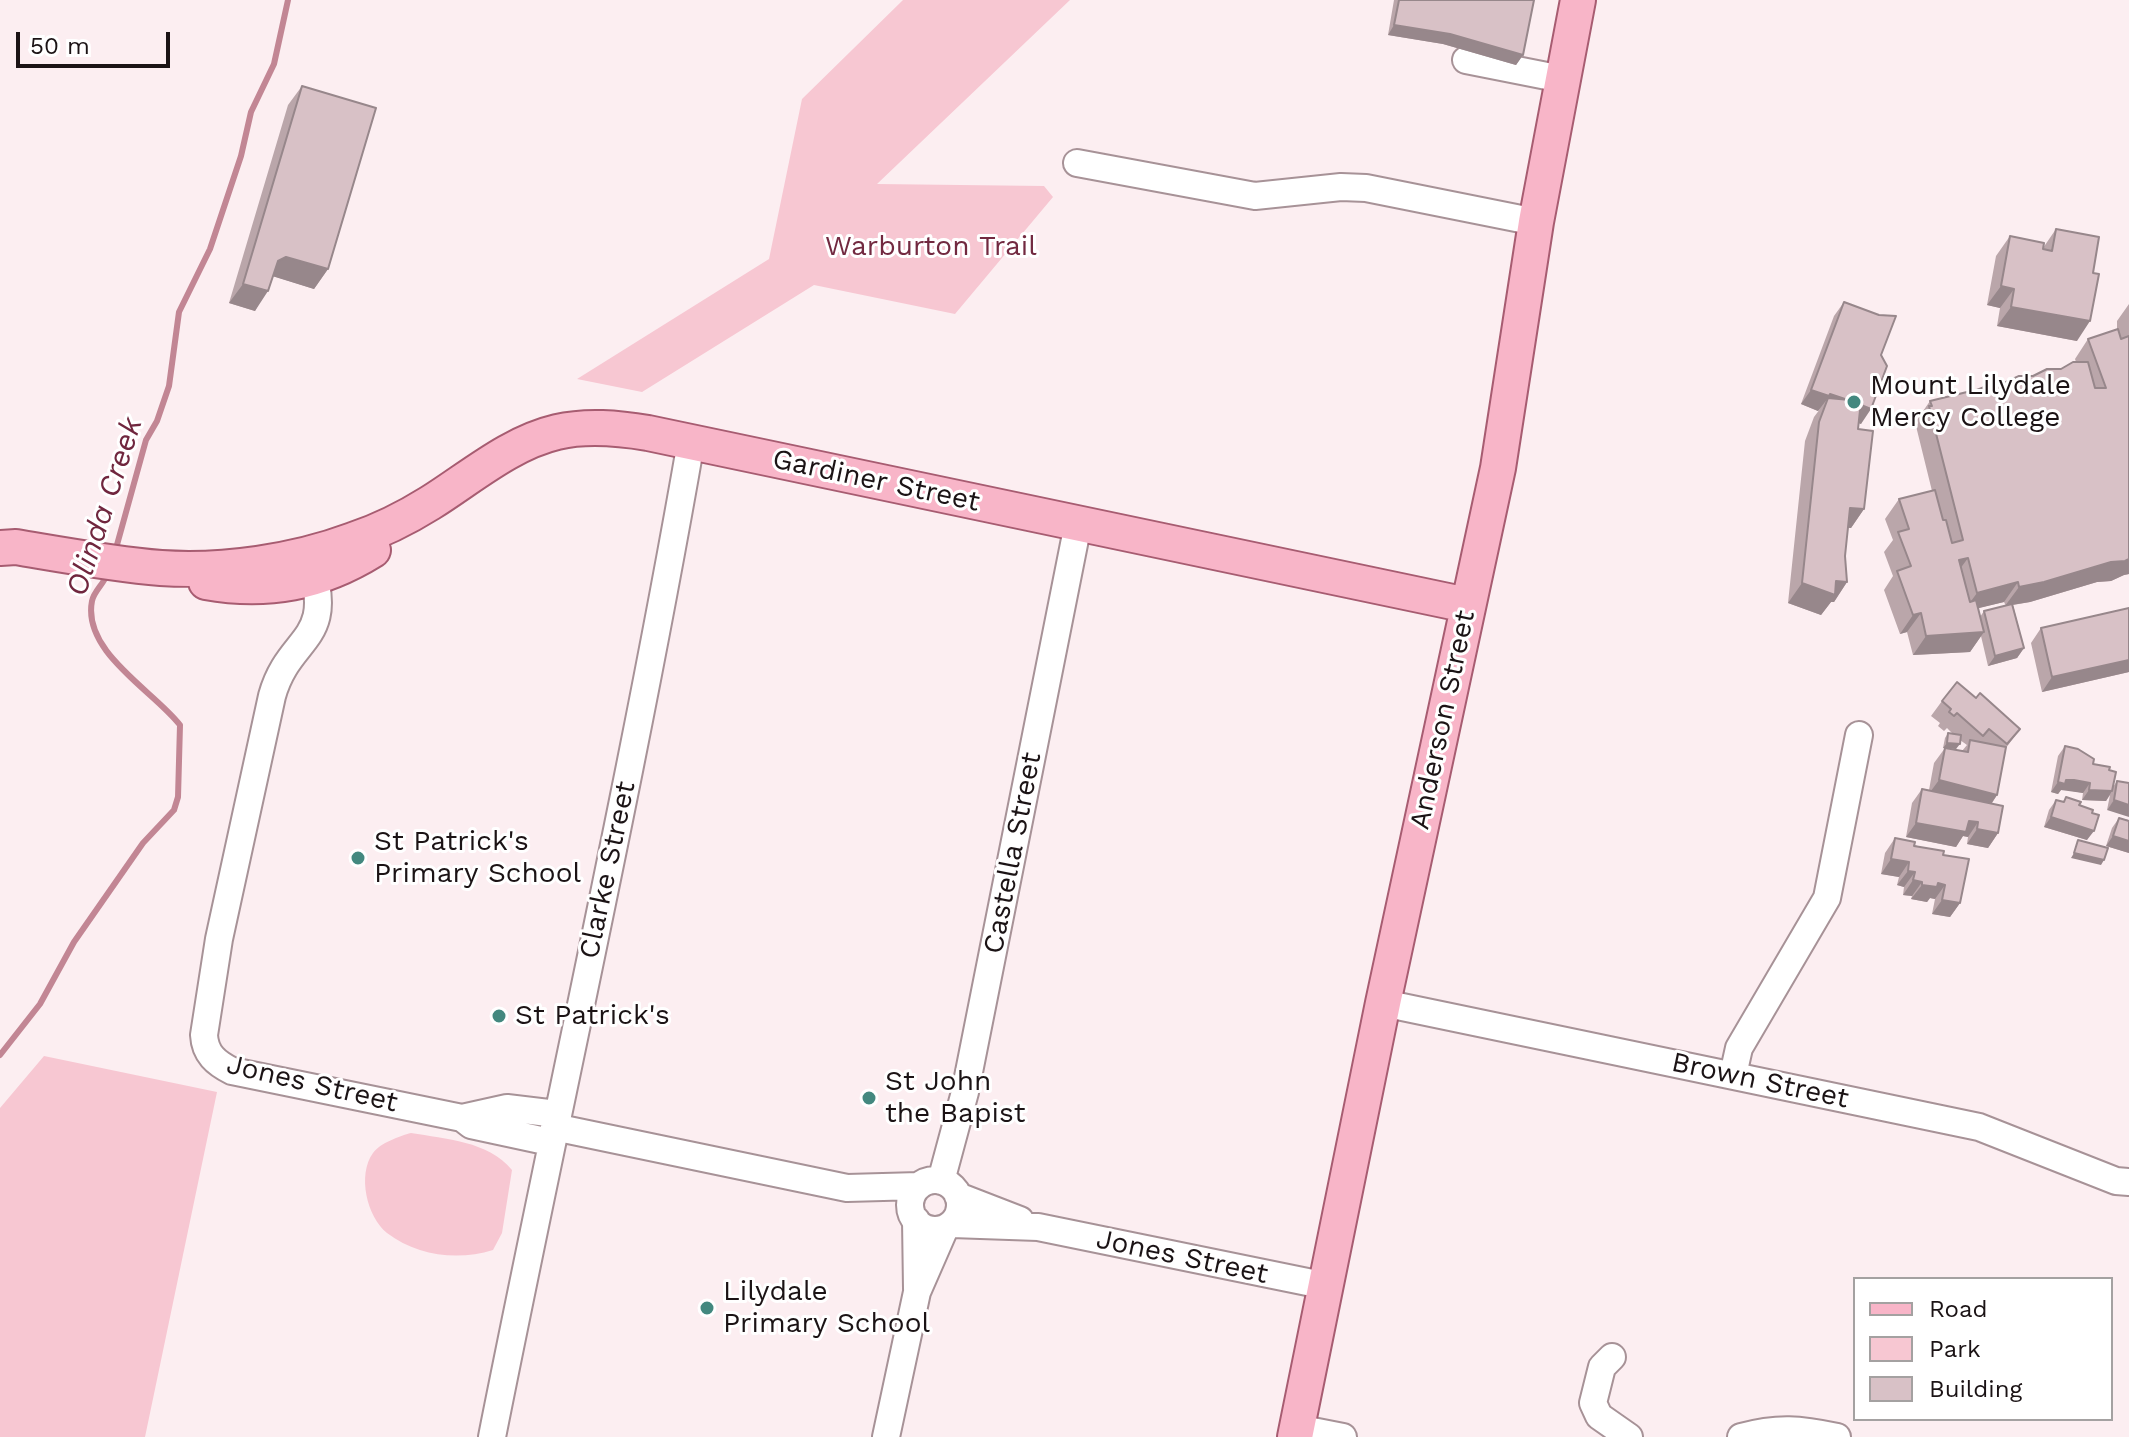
<!DOCTYPE html>
<style>
body{margin:0}
#map{position:relative;width:2129px;height:1437px;overflow:hidden;background:#fceef1;font-family:"Work Sans",sans-serif}
canvas{display:block}
.legend{position:absolute;left:1853px;top:1277px;width:260px;height:144px;box-sizing:border-box;background:#fff;border:2px solid #a4a1a1;margin:0;padding:10px 14px;list-style:none;font-size:24px;color:#1b1315}
.legend li{display:flex;align-items:center;gap:16px;height:40px}
.legend b{width:40px;border:2px solid #a4a1a1}
.scale{position:absolute;left:16px;top:32px;width:154px;height:36px;box-sizing:border-box;border:4px solid #1b1315;border-top:0;padding-left:10px;font-size:24px;line-height:28px;white-space:nowrap;color:#1b1315;-webkit-text-stroke:6px #fff;paint-order:stroke}
</style>
<div id="map">
<canvas width="2129" height="1437"></canvas>
<ul class="legend">
<li><b style="height:10px;background:#f8b5c8"></b>Road</li>
<li><b style="height:22px;background:#f7c7d2"></b>Park</li>
<li><b style="height:22px;background:#d8c1c6"></b>Building</li>
</ul>
<div class="scale">50 m</div>
</div>
<script>
const context = document.querySelector('canvas').getContext('2d');
context.lineJoin = 'round';
function fillPath(path, color) { context.fillStyle = color; context.fill(path, 'evenodd'); }
function stroke(path, color, width, dash) { context.strokeStyle = color; context.lineWidth = width; context.lineCap = dash ? 'butt' : 'round'; context.setLineDash(dash || []); context.stroke(path); }
function write(font, color, halo, rows, align = 'center') {
  context.font = font + ' "Work Sans",sans-serif'; context.lineWidth = 6; context.setLineDash([]); context.textBaseline = 'middle'; context.strokeStyle = halo; context.fillStyle = color; for (const [text, x, y, turn = 0] of rows) {
    context.save(); context.translate(x, y); context.rotate((+turn || 0) * Math.PI / 180); context.textAlign = isNaN(turn) ? turn : align; if (halo) context.strokeText(text, 0, 0); context.fillText(text, 0, 0); context.restore();
  }
}
fillPath(new Path2D(`
 M903,0h167l-193,184 167,2 9,11 -98,117 -141,-29 -172,107 -65,-13 192,-120 33,-160z
 M44,1056l173,36 -72,345h-145v-329z
 M411,1133c35,6 77,8 101,37l-10,63 -9,17c-35,11 -76,6 -106,-17 -20,-16 -30,-58 -14,-80 7,-10 27,-17 38,-20z`), '#f7c7d2');
stroke(new Path2D(`
 M115,552l31,-112 11,-19 12,-35 10,-74 31,-63 31,-93 10,-44 23,-48 14,-64
 M0,1055l40,-51 34,-62 69,-99 31,-33 4,-13 2,-72c-26,-34 -98,-73 -88,-124 2,-10 12,-17 15,-27`), '#c28694', 6);
const minor = new Path2D(`
 M1466,60l96,19
 M1077,163l178,33 86,-9 25,1 170,34
 M310,561c27,82 -21,73 -38,135l-53,243 -15,96c1,19 12,28 28,36l230,47 9,7 79,17
 M1383,1003l596,124 137,54 13,1
 M1733,1075l6,-27 88,-150 32,-163
 M462,1118l45,-10 50,6
 M554,1127l293,61 72,-2
 M910 1205a25 25 0 1 1 50 0a25 25 0 1 1-50 0Z
 M941,1181l24,-89 113,-568
 M958,1196l62,24
 M916,1220l1,69
 M952,1224l86,3 289,59
 M1612,1357l-10,10 -9,36 6,13 30,21
 M1297,1428l46,9
 M492,1437c66,-332 141,-662 199,-995
 M886,1437l31,-145 28,-64
 M1741,1437c37,-10 59,-8 96,0`);
const major = new Path2D(`
 M0,548l16,-1c48,8 96,17 145,21 62,4 133,-6 192,-28 27,-9 53,-22 77,-37 40,-25 80,-60 127,-71 30,-7 61,-4 91,1l819,172
 M206,582c61,11 114,1 167,-32
 M1295,1437l88,-434 115,-535 38,-246 42,-222`);
stroke(minor, '#a79297', 30);
stroke(major, '#a75c71', 38);
stroke(minor, '#fff', 26);
stroke(major, '#f8b5c8', 34);
fillPath(new Path2D(`
 M1394,0h140l-11,55 -7,10 -73,-21 -55,-9z
 M302,86l26,183 -14,20 -41,-13 -18,35 -26,-8 59,-198z
 M2056,229l21,112 -80,-15 3,-18 -13,-3 9,-49 14,-20 33,12z
 M1844,302l37,53 -20,69 -2,-1 -1,6 6,80 -13,19h-3l-3,28 2,26 -13,20h-3l-10,13 -33,-12 17,-162 9,-24 6,-8 -2,2 -17,-7 33,-88z
 M2129,304v270l-5,1 -13,6 -14,1 -67,20 -17,3 11,43 -7,10 -29,8 -7,-30 -11,16 -57,3 -6,-23 -7,2 -16,-44 9,-14 -9,-24 9,-12 -8,-21 14,-20 33,-8 -16,-65 2,-3 -1,-3 13,-19 39,-7 37,-12 55,-13 15,-7 -1,-3 13,-20 29,-10v-8zM2004,602l2,4 -22,5 -4,6 -2,-9z
 M2129,608v64l-87,20 -11,-49 10,-15z
 M1976,698l44,31 -14,19 -9,47 -5,8 6,30 -10,15 -21,-4 1,-7 -5,-1 -7,11 -50,-10 6,-34 10,-14 7,1 5,-27 11,-15 17,3 5,-6 -7,-5 -4,9 -13,-1 2,-10 3,-5 5,1 -6,-6 -3,3 -6,-5 2,-3 -9,-7 11,-15z
 M2065,746l28,18 16,6 4,17 4,-6 12,2 -22,27 3,-15 -4,6 -24,-1 1,-7 -16,-3h-6l-3,4 -7,-2 7,-36z
 M2066,797l26,16 -5,27 -43,-13 5,-17 7,-10 7,2z
 M2119,818l10,2v33l-23,-7 6,-18z
 M1895,838l48,17 17,48 -10,14 -18,-3 3,-15 -5,-1 -3,4 -16,-3 1,-3 -9,-1 1,-8 -7,-2 2,-8 -18,-3 4,-21z`), '#baa6aa');
fillPath(new Path2D(`
 M1394,25l56,9 73,21 -7,10 -73,-21 -55,-9z
 M286,257l42,12 -14,20 -42,-13 6,-15z
 M243,284l25,7 -13,20 -26,-8z
 M2001,286l13,3 -14,19 -13,-3z
 M2011,307l79,14 -13,20 -80,-15z
 M1811,390l19,4 41,15 -10,15 -38,-14 5,-12 -10,13 -17,-7z
 M1850,508l14,1 -13,19 -14,-1z
 M1968,558l-14,19 5,-17z
 M2129,559v15l-5,1 -13,6 -14,1 -67,20 -25,4 14,-19 92,-25z
 M1836,581l11,1 -13,20h-3l-10,13 -33,-12 14,-20z
 M2018,582l-14,20 -41,10 14,-19z
 M1921,613l-14,19 -7,2 13,-19z
 M1984,632l-14,20 -57,3 13,-19z
 M2024,648l-7,10 -29,8 7,-10z
 M2129,660v12l-87,20 10,-15z
 M1947,743l13,1 -4,5 -13,-1z
 M1939,780l58,15 -10,15 -59,-15z
 M2066,780h8l16,3 -7,10 -22,-3 -3,4 -7,-2 7,-10z
 M2089,790l23,1 -6,10 -24,-1z
 M2114,800l15,5v12l-22,-7z
 M2051,817l43,14 -7,9 -43,-13z
 M1969,821l9,1 -10,15 -5,-1 -7,11 -50,-10 10,-14z
 M1977,829l21,4 -10,15 -21,-4z
 M2113,836l16,5v12l-23,-7z
 M2074,853l30,7 -3,5 -30,-7z
 M1891,859l18,3 -10,15 -18,-3z
 M1908,871l7,1 -11,15 -7,-2z
 M1913,880l9,2 -10,14 -9,-1z
 M1938,883l7,2 -10,14 -5,-1 -3,4 -16,-3 11,-14z
 M1942,900l18,3 -10,14 -18,-3z`), '#97878b');
const building = new Path2D(`
 M1399,0h135l-11,55 -73,-21 -56,-9z
 M302,86l74,22 -48,161 -42,-12 -8,4 -10,30 -25,-7z
 M2056,229l43,8 -6,36 6,1 -9,47 -79,-14 3,-18 -13,-3 9,-50 34,7 -1,6 9,2z
 M1844,302l35,13 17,1 -15,39 6,11 -16,43 -10,-4v-4l-16,-2 -15,-5 -1,2 -18,-6z
 M2118,329l3,10 8,-3v223l-4,2 -14,1 -67,20 -25,5 -1,-5 -41,11 -9,-35 -9,2 11,42 6,-2 8,32 -58,4 -5,-23 -8,2 -16,-44 14,-5 -13,-34 11,-3 -10,-30 36,-9 8,30h3l6,23 11,-3 -34,-134h3l-2,-5 37,-9 3,4 -1,-3 23,-9 14,-2 13,-6h14l14,-7h14l12,-7h15l7,26h11l-18,-49z
 M1828,398l33,3 -3,28 15,2 -9,78 -14,-1 -5,48 2,26 -11,-1 -1,14 -33,-12 17,-161z
 M2012,604l12,44 -29,8 -11,-45z
 M2129,608v52l-77,17 -11,-49z
 M1957,682l19,16 4,-5 40,36 -13,15 -18,-15 -6,7 -26,-23 -3,3 -5,-4 2,-3 -9,-8z
 M1948,733l13,2 -1,9 -13,-1z
 M1970,740l36,7 -9,48 -58,-15 6,-32 23,4z
 M2065,746l13,3 16,10 -1,5 17,3 -1,3 7,2 -4,19 -23,-1 1,-7 -16,-3h-8l-1,4 -7,-2z
 M2117,781l12,2v22l-15,-5z
 M1922,789l81,17 -5,27 -21,-4 1,-7 -9,-1 -3,11 -50,-9z
 M2066,797l15,5 -2,3 14,5 -1,3 7,2 -5,16 -43,-14 5,-17 8,2z
 M2119,818l10,3v20l-16,-5z
 M1895,838l20,4 -1,4 30,5 -1,4 26,4 -9,44 -18,-3 3,-15 -7,-2 -1,4 -15,-2v-3l-9,-2 2,-8 -7,-1 1,-9 -18,-3z
 M2078,840l30,8 -4,12 -30,-7z`);
fillPath(building, '#d8c1c6');
stroke(building, '#97878b', 2);
for (const [x, y, r, color] of [
 [1854,402,8,"#43887f"],
 [358,858,8,"#43887f"],
 [499,1016,8,"#43887f"],
 [869,1098,8,"#43887f"],
 [707,1308,8,"#43887f"]
]) { const dot = new Path2D(); dot.arc(x, y, r, 0, 2 * Math.PI); context.fillStyle = color; context.fill(dot); stroke(dot, '#fff', 3); }
write('28px', '#722940', '#fff', [
 ["Warburton Trail",931,247]
]);
write('28px', '#1b1315', '#fff', [
 ["Mount Lilydale",1870,386],
 ["Mercy College",1870,418],
 ["St Patrick's",374,842],
 ["Primary School",374,874],
 ["St Patrick's",515,1016],
 ["St John",885,1082],
 ["the Bapist",885,1114],
 ["Lilydale",723,1292],
 ["Primary School",723,1324]
], 'left');
write('28px', '#1b1315', '#fff', [
 ["Gardiner Street",876,481,12],
 ["Anderson Street",1443,720,-78],
 ["Castella Street",1013,853,-79],
 ["Clarke Street",608,870,-78],
 ["Brown Street",1760,1081,12],
 ["Jones Street",312,1084,13],
 ["Jones Street",1182,1257,12]
]);
write('italic 30px', '#70263e', '#fff', [
 ["Olinda Creek",105,507,-72]
]);
</script>
